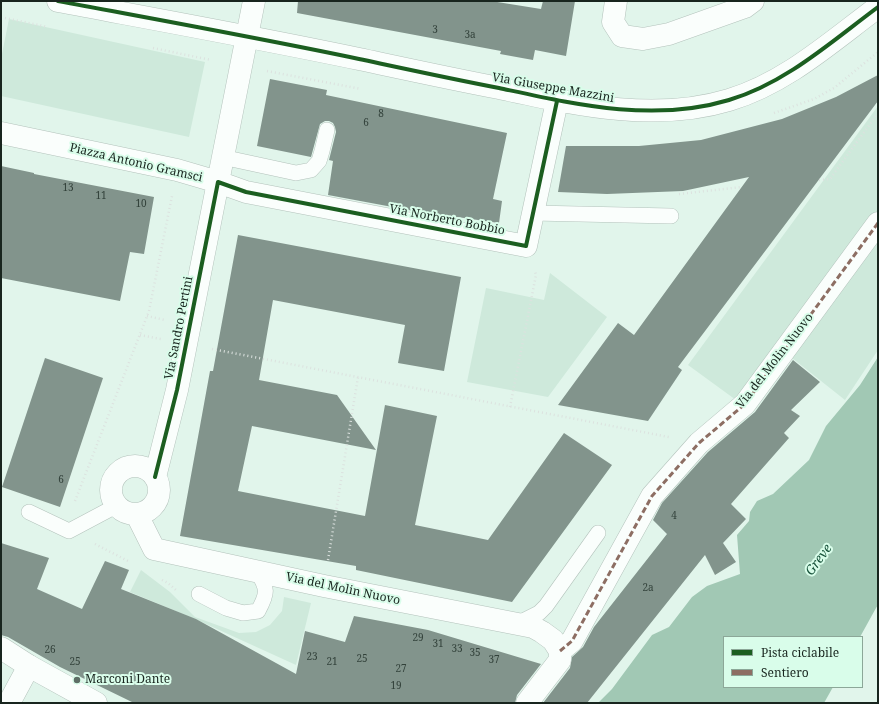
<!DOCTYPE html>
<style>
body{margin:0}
#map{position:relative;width:879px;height:704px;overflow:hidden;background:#e1f5eb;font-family:"Noto Serif",serif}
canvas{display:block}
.frame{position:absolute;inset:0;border:2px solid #18251e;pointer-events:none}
.legend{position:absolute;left:723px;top:636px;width:140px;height:52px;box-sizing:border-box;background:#d9fdea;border:1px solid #8ca798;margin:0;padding:5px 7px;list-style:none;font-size:12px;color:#18251e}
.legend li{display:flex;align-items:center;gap:8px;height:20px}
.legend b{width:20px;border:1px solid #8ca798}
</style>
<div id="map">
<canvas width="879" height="704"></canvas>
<div class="frame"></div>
<ul class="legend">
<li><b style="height:5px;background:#1b5e20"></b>Pista ciclabile</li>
<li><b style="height:5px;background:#8d6e63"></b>Sentiero</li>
</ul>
</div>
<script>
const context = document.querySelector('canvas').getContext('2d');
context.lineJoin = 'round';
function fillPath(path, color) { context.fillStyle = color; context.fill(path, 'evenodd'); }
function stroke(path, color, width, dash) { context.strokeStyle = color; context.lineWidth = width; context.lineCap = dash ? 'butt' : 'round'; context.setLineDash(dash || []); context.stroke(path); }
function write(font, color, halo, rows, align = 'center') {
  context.font = font + ' "Noto Serif",serif'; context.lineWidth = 4; context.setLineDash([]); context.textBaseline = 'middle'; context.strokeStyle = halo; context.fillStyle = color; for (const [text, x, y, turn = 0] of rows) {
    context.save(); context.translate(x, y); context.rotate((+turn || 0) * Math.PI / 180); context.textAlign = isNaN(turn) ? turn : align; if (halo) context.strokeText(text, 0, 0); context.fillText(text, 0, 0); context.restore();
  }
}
fillPath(new Path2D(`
 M9,19l196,43 -16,75 -188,-41v-37z
 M878,106v244l-33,50 -58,-46 -51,46 -48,-35z
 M550,273l57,44 -59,80 -81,-15 19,-94 58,12z
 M141,570l29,22 25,25 44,16 17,-1 14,-7 12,-14 2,-14 27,6 -15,62 -101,-46 -65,-27z`), '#cee9db');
fillPath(new Path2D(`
 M878,357v248l-2,3 -16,29h-136v50h109l-9,16h-226l14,-14 40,-54 17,-8 23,-30 15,-11 33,-12 -3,-39 12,-14 1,-9 7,-11 16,-7 36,-34 17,-34 34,-41z`), '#a1c8b4');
fillPath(new Path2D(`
 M298,1h193l50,8 2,-8h32l-9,55 -31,-6 -2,10 -33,-6 1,-3 -204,-38z
 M878,75v26l-200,266 4,3 -34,51 -90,-16 60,-82 16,12 115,-158 -66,14 -76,3 -49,-2 8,-46h73l62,-6 81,-21 54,-22z
 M270,79l57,11 -1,5 181,38 -14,66 9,2 -3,22 -42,-6v2l-129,-24 5,-34 -4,-1 7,-28 -1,-5 -2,-4 -4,-2h-4l-5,3 -9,33 -54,-11z
 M1,166l33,7v1l120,23 -10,57 -14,-2 -10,49 -119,-23z
 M238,235l223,42 -17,94 -46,-8 7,-38 -132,-25 -14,80 78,15 39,55 -124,-24 -14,65 127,25 20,-111 52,11 -22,109 73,15 76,-107 48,32 -100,137 -156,-32v-4l-176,-30 30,-165h3z
 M45,358l58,20 -43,129 -58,-20z
 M793,360l27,22 -29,28 9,6 -16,17 5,5 -58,66 15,15 -23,24 13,19 -21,13 -10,-20 -118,148h-44l27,-35 2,-11 11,-10 11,-20 73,-93 -14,-14 9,-17 46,-51 47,-40z
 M1,543l48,15 -12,31 45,20 23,-48 24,9 -8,19 75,30 100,55 9,-43 40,11 9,-26 74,14 113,34 -24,31 -2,8h-381l-74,-36 -52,-30 -7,-2z`), '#82948c');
const service = new Path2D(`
 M222,157l74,16 15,-3 8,-9 3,-10 5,-21
 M533,213l138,3
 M29,512l40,19 47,-25
 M199,594l27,14 17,5 15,-2c10,-18 10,-22 -1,-40
 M517,624l22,-11 7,-7 52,-73`);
const pedestrian = new Path2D(`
 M560,651l12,-10 80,-145 47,-53 46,-39 133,-181`);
const minor = new Path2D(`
 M58,1c101,19 201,37 301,58 47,10 93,20 140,29 75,16 154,35 230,12 57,-17 103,-59 149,-93
 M616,1l-3,21 9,14 21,3 26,-5 76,-27 8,-6
 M1,133l176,37 41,12 36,-181
 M111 490a24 24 0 1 1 48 0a24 24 0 1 1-48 0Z
 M155,477l22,-87 41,-208 28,10 280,54 31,-145
 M137,515l17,34 170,37 209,41 9,5 11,8 7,11v9l-33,43`);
const tertiary = new Path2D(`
 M9,703l20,-37`);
const secondary = new Path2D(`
 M1,648l28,18 67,37`);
stroke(service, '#b3c2bb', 16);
stroke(pedestrian, '#b3c2bb', 23);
stroke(minor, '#b3c2bb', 23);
stroke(tertiary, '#b3c2bb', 23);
stroke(secondary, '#b3c2bb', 23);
stroke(new Path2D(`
 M5,18l43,9
 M153,48l58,12
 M267,71l94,18
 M774,113l40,-14 20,-11 44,-36
 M819,180l11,-1 48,-66
 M679,194l63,-7
 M147,316l18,4
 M140,335l21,4
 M212,349l457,88
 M510,407l26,-132 -1,-4
 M75,501l74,-190 23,-115
 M95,544l35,18
 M328,560l30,-183
 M162,580l6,3 8,7`), '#dce2df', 2.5, [1, 3]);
stroke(service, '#fafefc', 15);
stroke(pedestrian, '#fafefc', 22);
stroke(minor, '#fafefc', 22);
stroke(tertiary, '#fafefc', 22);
stroke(secondary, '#fafefc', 22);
stroke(new Path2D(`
 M560,651l12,-10 80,-145 47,-53 46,-39 133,-181`), '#8d6e63', 3, [6, 3]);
stroke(new Path2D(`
 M58,1c101,19 201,37 301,58 47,10 93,20 140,29 75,16 154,35 230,12 57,-17 103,-59 149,-93
 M155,477l22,-87 41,-208 28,10 280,54 31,-145`), '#1b5e20', 4);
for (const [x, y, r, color] of [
 [77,680,4,"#5e6e66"]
]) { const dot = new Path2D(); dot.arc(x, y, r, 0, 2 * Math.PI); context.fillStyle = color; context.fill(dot); stroke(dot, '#d9fdea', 1.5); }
write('10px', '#32413a', null, [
 ["3",435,30],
 ["3a",470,35],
 ["8",381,114],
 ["6",366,123],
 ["13",68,188],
 ["11",101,196],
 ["10",141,204],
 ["6",61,480],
 ["4",674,516],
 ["2a",648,588],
 ["29",418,638],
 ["31",438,644],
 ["33",457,649],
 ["26",50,650],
 ["35",475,653],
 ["23",312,657],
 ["25",362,659],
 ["37",494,660],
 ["25",75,662],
 ["21",332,662],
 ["27",401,669],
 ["19",396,686]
]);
write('12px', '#18251e', '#d9fdea', [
 ["Via Giuseppe Mazzini",553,88,10],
 ["Piazza Antonio Gramsci",136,163,13],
 ["Via Norberto Bobbio",447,220,11],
 ["Via Sandro Pertini",179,328,-79],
 ["Via del Molin Nuovo",775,361,-52],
 ["Via del Molin Nuovo",343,589,12]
]);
write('12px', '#18251e', '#d9fdea', [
 ["Marconi Dante",85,680]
], 'left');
write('italic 13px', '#165139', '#d9fdea', [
 ["Greve",819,560,-54]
]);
</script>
